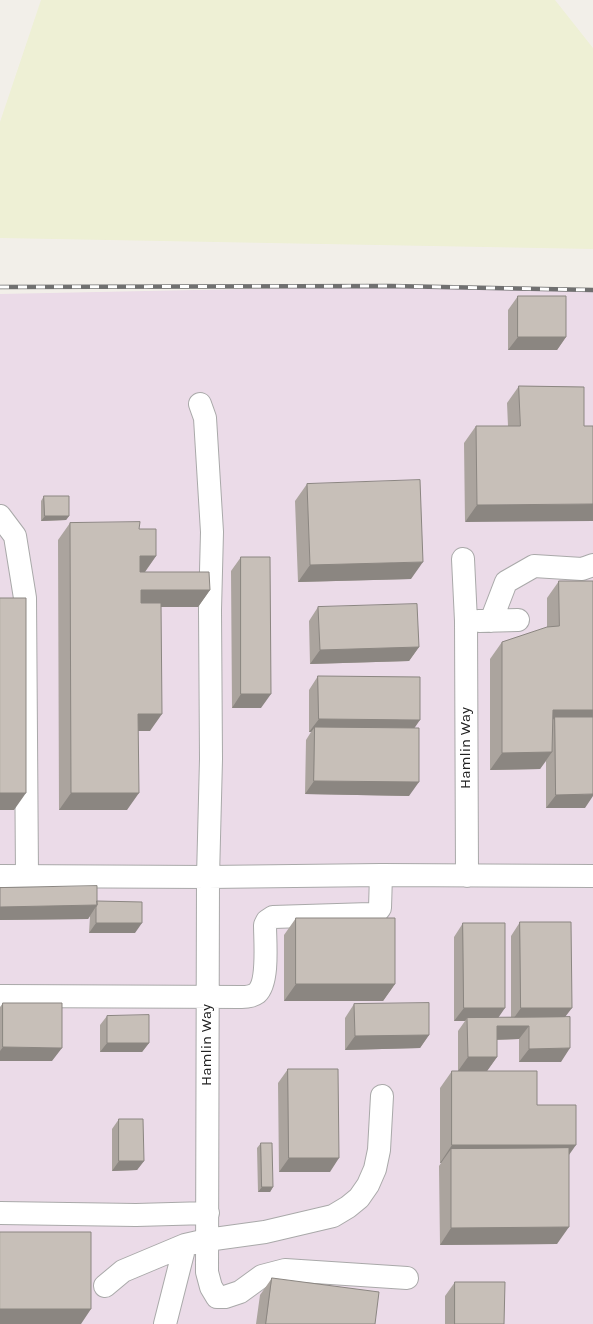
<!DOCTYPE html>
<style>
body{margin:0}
canvas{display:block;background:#f2efe9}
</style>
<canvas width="593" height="1324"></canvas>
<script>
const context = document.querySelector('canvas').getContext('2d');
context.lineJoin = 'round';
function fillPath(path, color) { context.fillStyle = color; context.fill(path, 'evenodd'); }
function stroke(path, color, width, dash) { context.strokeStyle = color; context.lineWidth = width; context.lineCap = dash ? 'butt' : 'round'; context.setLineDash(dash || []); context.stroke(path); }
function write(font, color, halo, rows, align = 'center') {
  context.font = font + ' Karla,sans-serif'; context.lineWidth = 3; context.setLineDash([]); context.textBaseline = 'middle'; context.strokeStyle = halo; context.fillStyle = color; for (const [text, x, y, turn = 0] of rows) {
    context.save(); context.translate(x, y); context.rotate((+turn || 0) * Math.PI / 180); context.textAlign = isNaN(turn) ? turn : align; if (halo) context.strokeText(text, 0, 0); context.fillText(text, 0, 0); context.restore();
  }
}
fillPath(new Path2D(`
 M391,286l202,4v1034h-593v-1030z`), '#ebdbe8');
fillPath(new Path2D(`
 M41,0h514l38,48v201l-593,-11v-116z`), '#eef0d5');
const minor = new Path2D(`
 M200,404l5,14 7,114 -2,78 1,149 -3,118 -1,395 4,15 6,10h8l15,-5 22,-16 23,-6 122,8
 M0,516l15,20 10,62 2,278
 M463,559l3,62 1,255
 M479,621l39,-1
 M491,621l15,-39 28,-16 48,3 11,-4
 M0,876l208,1 173,-2 212,1
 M0,996l242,1c5,0 11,-1 15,-4 12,-11 8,-52 8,-68l2,-4 6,-4 97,-3 6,-1 4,-5 1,-33
 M0,1213l136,2 72,-2
 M105,1286l18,-15 62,-26 22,-5 58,-8 68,-16 15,-9 11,-9 9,-13 7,-16 4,-19 3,-54
 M165,1324l20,-79`);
stroke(minor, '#a9a9a9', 24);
stroke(minor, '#fff', 22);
const rail = new Path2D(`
 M0,287l391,-1 202,4`);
stroke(rail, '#707070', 4.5);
stroke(rail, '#fff', 3, [9]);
fillPath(new Path2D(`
 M518,296l48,41 -9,13h-49v-40z
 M519,386l65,1 -119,135 -1,-79 12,-17h32l-1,-23z
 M307,484l104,95 -113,3 -3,-81z
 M44,496l25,20 -3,4 -25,1v-20z
 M70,523l69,6 17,27 -11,16 65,18 -12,17h-37l-11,124h-12l-11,79h-68l-1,-270z
 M241,557l20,151h-29l-1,-137z
 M559,581l26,227h-39v-47l-6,8 -50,1v-111l12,-17 45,-14v-30z
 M318,607l101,40 -10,14 -99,3 -1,-43z
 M318,676l96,52 -5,68 -104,-2 1,-54 5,-8h-2v-42z
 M0,888l97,13 38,32h-46l1,-17 -2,3 -88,1z
 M296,918l99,66 -12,17h-99v-66z
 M520,922l45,95 -4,45h-42v-23l-22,1v17l-10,14h-29v-40l7,-10h-11v-84l9,-14 35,95 13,-1v-81z
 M3,1003l49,58h-52v-54z
 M354,1004l75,31 -9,13 -75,2v-32z
 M107,1016l42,27 -7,9h-42v-27z
 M288,1069l42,103h-51l-1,-89z
 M452,1071l85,34 32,50 -12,89 -117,1 -1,-79 2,-3h-1v-75z
 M119,1119l25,42 -7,9 -25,1v-42z
 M261,1143l12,44 -3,5h-12l-1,-44z
 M272,1278l103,46h-119l4,-29z
 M455,1282l49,42h-59v-28z`), '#aba49e');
fillPath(new Path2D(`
 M518,337h48l-9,13h-49z
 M593,504v17l-128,1 12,-17z
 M45,516h24l-3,4 -25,1z
 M140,556h16l-12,17h-16z
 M423,562l-12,17 -113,3 12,-17z
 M141,590h69l-12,17h-69z
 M419,647l-10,14 -99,3 10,-14z
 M241,694h30l-10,14h-29z
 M553,710h40v7h-38l-7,10z
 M138,714h24l-12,17h-24z
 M319,719l101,1 -9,13 -96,-6 -4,5h-2z
 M552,752l-12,17 -50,1 12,-17z
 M314,781l105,1 -10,14 -104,-2z
 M0,793h26l-12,17h-14z
 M71,793h68l-12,17h-68z
 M593,794v2l-8,12h-39l10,-13z
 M97,905l-9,14 -88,1v-13z
 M96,923h46l-7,10h-46z
 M296,984h99l-12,17h-99z
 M464,1008h41l-9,13 -29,-3 -2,3h-11z
 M521,1008h51l-10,13 -51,1z
 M497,1026h32l-10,13 -32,1z
 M429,1035l-9,13 -75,2 10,-14z
 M107,1043h42l-7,9h-42z
 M3,1047l59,1 -10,13h-52v-10z
 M570,1048l-9,14h-42l10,-13z
 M468,1057h29l-10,14h-29z
 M452,1145h124l-12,17 -113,-13 -10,14h-1z
 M289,1158h50l-9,14h-51z
 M119,1161h25l-7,9 -25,1z
 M262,1187h11l-3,5h-12z
 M569,1227l-12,17 -117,1 11,-17z
 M0,1309h91l-10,15h-81z`), '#8b8681');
const building = new Path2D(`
 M518,296h48v41h-48z
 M519,386l65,1v39h9v78l-116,1 -1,-79h44z
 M420,480l3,82 -113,3 -3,-81z
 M44,496h25v20h-24z
 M140,522l-1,7h17v27h-16v16h69l1,18h-69v13h20l1,111h-24l1,79h-68l-1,-270z
 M241,557h29l1,137h-30z
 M559,581h34v129h-40l-1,42 -50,1v-111l45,-15 12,-1z
 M0,598h26v195h-26z
 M417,604l2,43 -99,3 -2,-43z
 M318,676l102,1v43l-101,-1z
 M555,717h38v77l-37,1z
 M315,727l104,1v54l-105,-1z
 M97,886v19l-97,2v-19z
 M97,901l45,1v21h-46v-16l1,-2z
 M296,918h99v66h-99z
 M520,922h51l1,86h-51z
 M463,923h42v85h-41z
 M3,1003h59v45l-59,-1z
 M429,1003v32l-74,1 -1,-32z
 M149,1015v28h-42v-27z
 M570,1017v31l-41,1v-23h-32v31h-29l-1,-39z
 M288,1069h50l1,89h-50z
 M452,1071h85v34h39v40h-124z
 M119,1119h24l1,42h-25z
 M261,1143h11l1,44h-11z
 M569,1148v79l-118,1v-79z
 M0,1232h91v77h-91z
 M272,1278l107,14 -4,32h-109z
 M455,1282h50l-1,42h-49z`);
fillPath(building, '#c7bfb8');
stroke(building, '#8b8681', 1);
write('15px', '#222', '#fff', [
 ["Hamlin Way",466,748,-90],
 ["Hamlin Way",207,1045,-90]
]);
</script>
